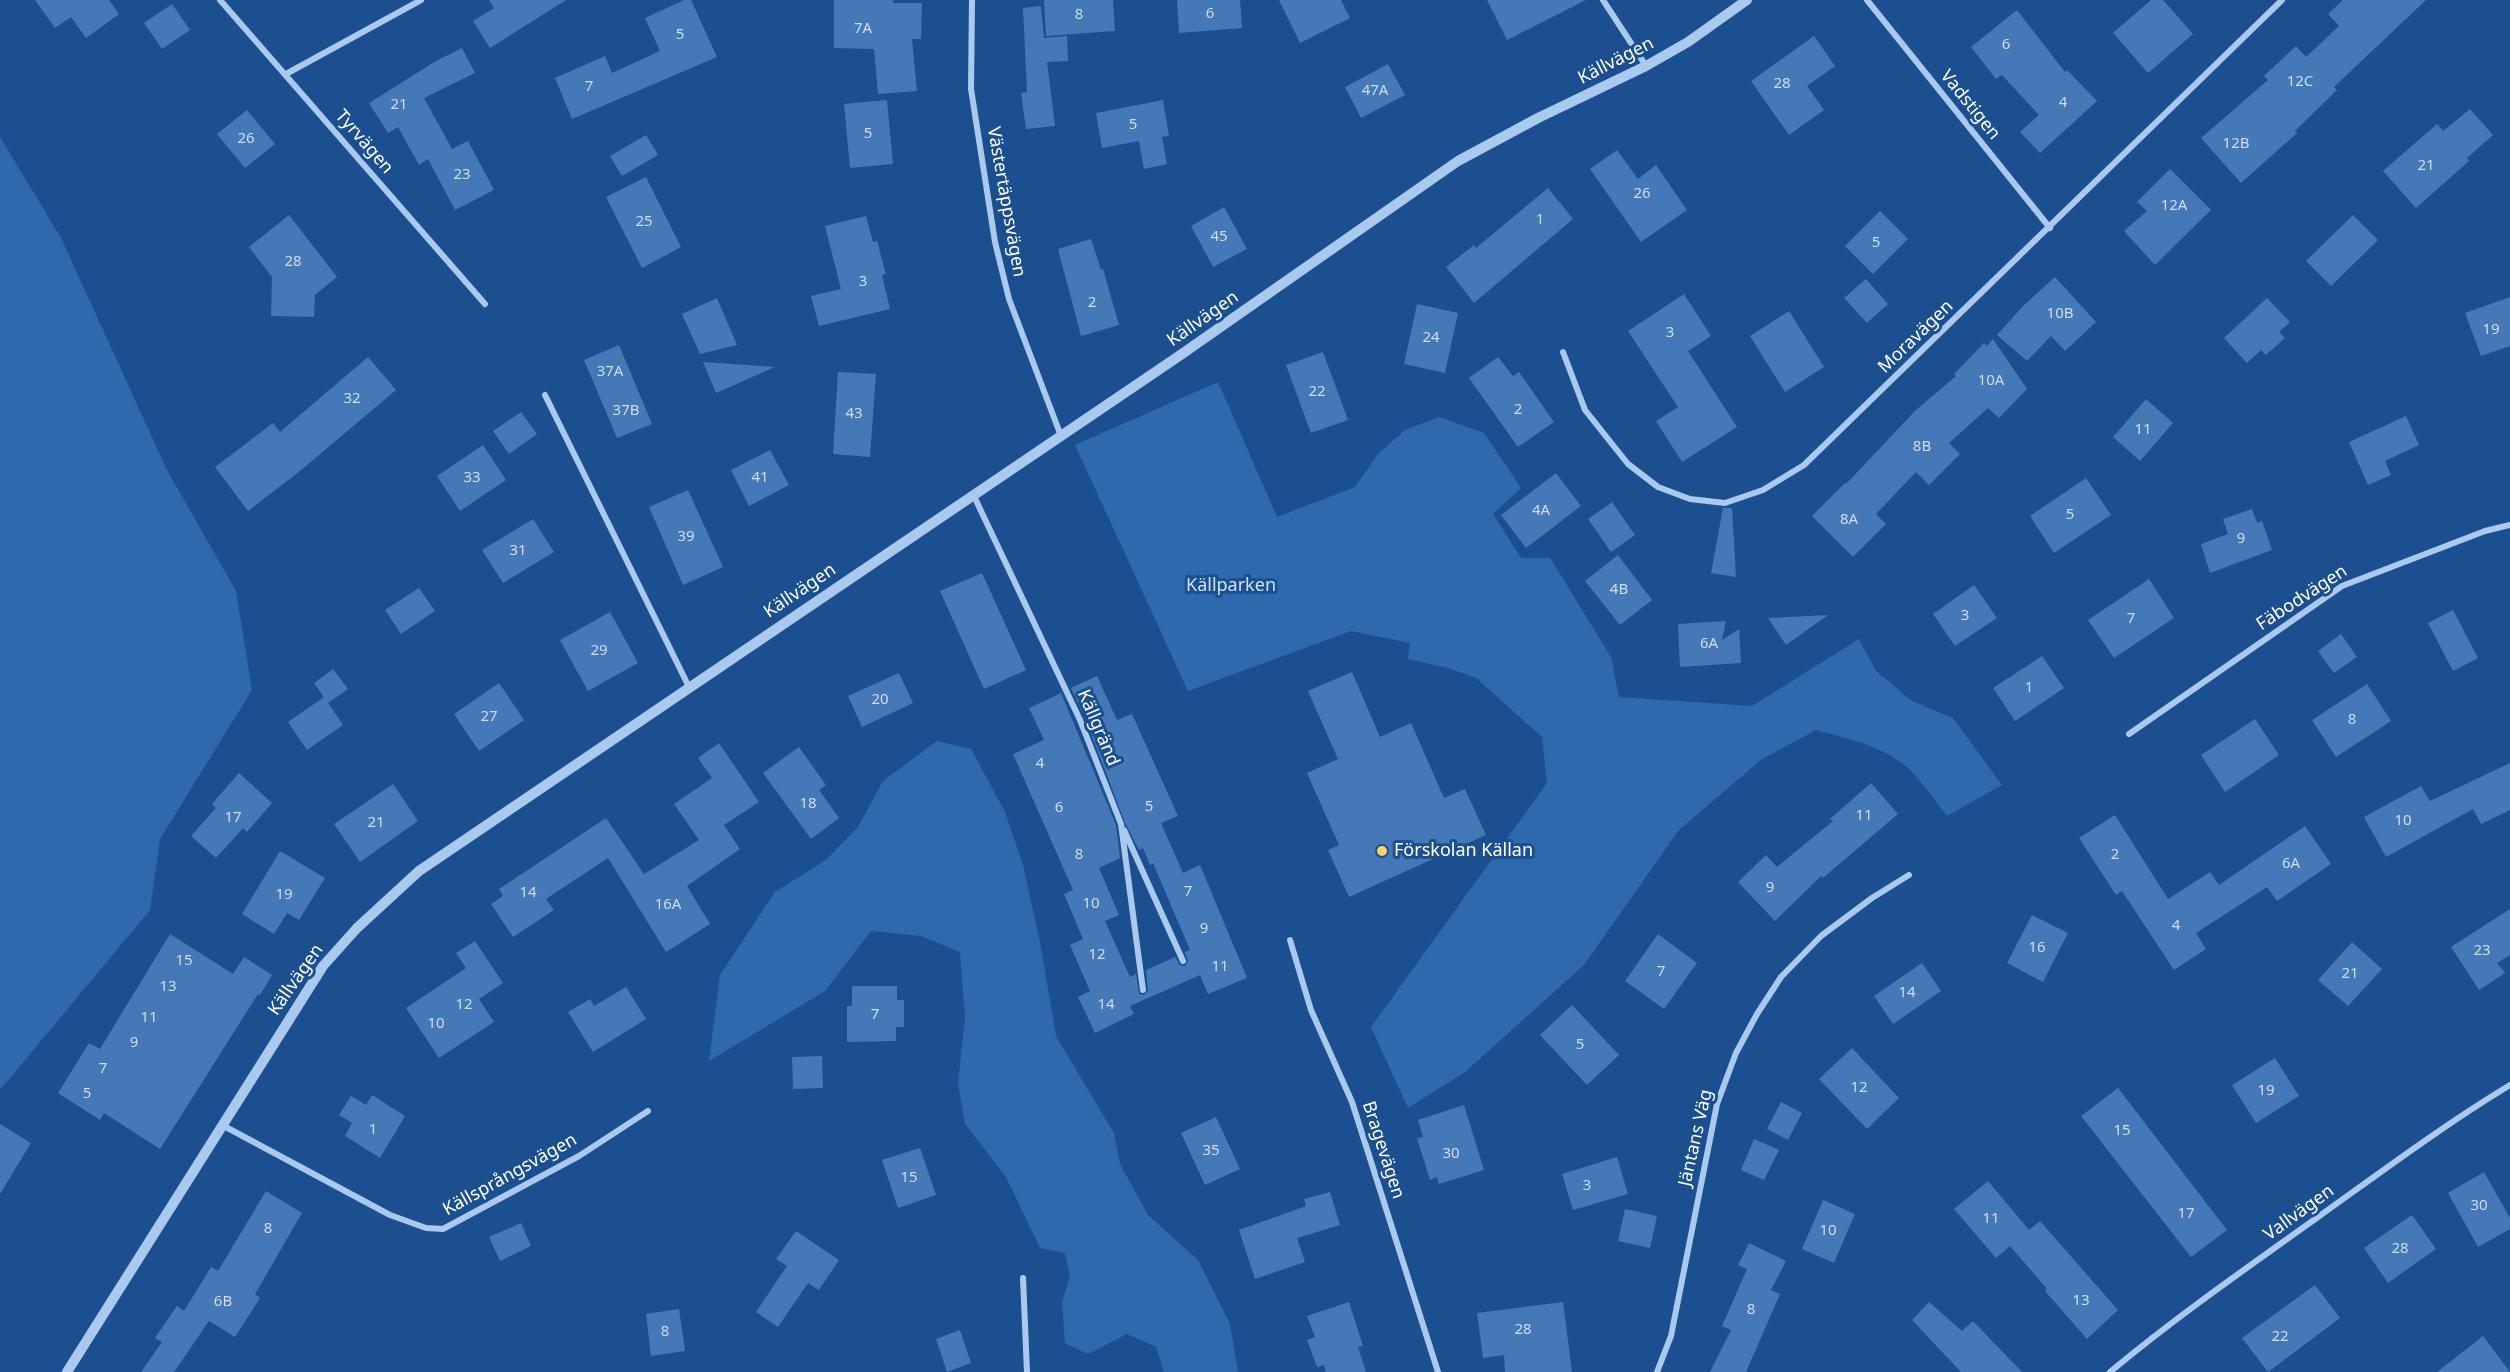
<!DOCTYPE html>
<meta charset="utf-8">
<style>
body{margin:0}
canvas{display:block;background:#1b4f8f}
</style>
<canvas width="2510" height="1372"></canvas>
<script>
const context = document.querySelector('canvas').getContext('2d');
context.lineJoin = 'round';
function fillPath(path, color) { context.fillStyle = color; context.fill(path, 'evenodd'); }
function stroke(path, color, width, dash) { context.strokeStyle = color; context.lineWidth = width; context.lineCap = dash ? 'butt' : 'round'; context.setLineDash(dash || []); context.stroke(path); }
function write(font, color, halo, rows, align = 'center') {
  context.font = font + ' "Noto Sans",sans-serif'; context.lineWidth = 6; context.setLineDash([]); context.textBaseline = 'middle'; context.strokeStyle = halo; context.fillStyle = color; for (const [text, x, y, turn = 0] of rows) {
    context.save(); context.translate(x, y); context.rotate((+turn || 0) * Math.PI / 180); context.textAlign = isNaN(turn) ? turn : align; if (halo) context.strokeText(text, 0, 0); context.fillText(text, 0, 0); context.restore();
  }
}
fillPath(new Path2D(`
 M0,137l61,101 106,232 69,121 16,99 -92,149 -10,71 -150,180z
 M1218,382l59,135 78,-30 23,-33 27,-24 34,-13 45,16 37,55 -28,26 28,44h29l61,99 8,40 133,9 107,-67 17,32 36,30 41,17 49,67 -55,31c-11,-14 -22,-30 -34,-43 -25,-26 -64,-34 -97,-43l-54,29 -83,71 -95,135 -119,107 -57,36 -37,-81 176,-244 -5,-46 -66,-59 -28,-10 -40,-9 2,-16 -59,-12 -163,60 -113,-246z
 M937,741l34,8 34,63 18,53 17,77 16,94 58,97 6,31 28,51 50,45 32,64 8,48h-74l-8,-25 -29,-13 -39,20 -23,-11 -3,-41 8,-26 -5,-23 -25,-5 -34,-71 -41,-53 -7,-41 7,-65 -5,-66 -39,-16 -50,-5 -46,60 -116,70 11,-86 55,-83 51,-32 32,-33 25,-46z`), '#2e69ad');
fillPath(new Path2D(`
 M35,0h74l10,14 -33,24 -15,-21 -16,11z
 M489,0h77l-76,48 -17,-27 21,-13z
 M684,0h7l26,57 -145,62 -17,-41 50,-22 7,17 48,-22 -15,-33z
 M834,0h59v3h29l-1,36h-9l5,52 -39,3 -4,-45 -40,-1z
 M1044,0h69l2,31 -69,5z
 M1177,0h63l2,28 -63,5z
 M1279,0h62l9,18 -50,25z
 M1487,0h99l-79,40z
 M2151,0h12l30,34 -45,39 -35,-40z
 M2343,0h83l-92,87 3,3 -42,41 2,2 -56,50 -40,-45 67,-58 -4,-4 32,-30 10,11 33,-31 -11,-12z
 M172,4l18,26 -28,19 -18,-26z
 M1041,6l3,32 23,-2 1,25 -21,1 8,64 -29,3 -5,-36 6,-1 -4,-84z
 M2017,10l48,62 2,-2 30,31 -57,52 -20,-21 19,-17 -37,-40 -6,4 -25,-32z
 M1814,36l21,30 -28,20 17,24 -35,25 -38,-54z
 M462,48l13,25 -51,25 28,51 16,-8 26,49 -39,20 -27,-51 -9,6 -21,-38 -10,6 -19,-30 67,-42z
 M1388,64l17,31 -44,23 -16,-31z
 M887,100l6,64 -43,4 -6,-64z
 M1163,100l6,36 -7,1 5,27 -23,5 -5,-28 -37,7 -6,-35z
 M2470,109l23,26 -26,23 2,3 -53,47 -33,-37 54,-47 6,7z
 M247,110l28,34 -30,24 -28,-34z
 M646,135l12,20 -36,21 -12,-20z
 M1617,150l21,29 18,-14 31,45 -46,32 -51,-73z
 M2170,169l41,41 -56,55 -31,-34 23,-20 -10,-9z
 M646,177l35,70 -39,21 -36,-71z
 M1548,188l25,31 -99,84 -28,-36 28,-22 2,3z
 M1224,207l23,42 -34,18 -22,-41z
 M1880,211l28,28 -35,35 -28,-28z
 M289,215l48,62 -22,18 -1,22 -43,-1 1,-39 -23,-30z
 M2353,215l25,25 -47,46 -25,-25z
 M866,216l7,26 4,-1 9,33 -4,1 8,34 -71,17 -8,-30 30,-7 -16,-63z
 M1091,239l10,31 2,-1 16,56 -38,11 -23,-87z
 M2055,277l41,45 -31,29 -14,-15 -24,25 -30,-26 26,-29z
 M1866,279l22,25 -21,19 -23,-25z
 M1684,294l27,42 -23,15 49,76 -55,35 -26,-41 22,-14 -50,-76z
 M2510,297v49l-29,10 -16,-43z
 M717,298l20,47 -37,9 -18,-40z
 M2267,298l23,24 -11,10 6,6 -19,17 -5,-5 -14,13 -23,-25z
 M1417,304l41,9 -13,60 -41,-9z
 M1789,311l35,56 -39,25 -35,-56z
 M1993,339l34,50 -28,29 -11,-10 -39,35 11,11 -31,31 -13,-13 -40,42 10,10 -33,33 -41,-41 33,-33 1,1 70,-74 40,-34 -2,-2 30,-31 3,3z
 M619,345l33,79 -35,14 -33,-78z
 M1323,352l25,68 -37,13 -25,-68z
 M368,357l28,33 -96,81 -52,40 -33,-44 58,-44 7,9z
 M1498,357l15,19 6,-4 35,50 -36,25 -49,-69z
 M703,362l72,5 -59,26z
 M838,372l38,2 -6,83 -37,-3z
 M2146,399l27,24 -33,38 -27,-24z
 M521,412l16,22 -28,20 -16,-23z
 M2406,416l13,29 -34,16 6,14 -23,10 -19,-43z
 M483,445l23,35 -46,31 -23,-35z
 M770,450l19,35 -40,21 -18,-36z
 M1556,473l25,33 -55,42 -25,-33z
 M2086,478l25,37 -57,38 -24,-37z
 M688,490l35,77 -40,18 -34,-78z
 M1612,502l23,33 -24,17 -23,-33z
 M1723,508h9l4,69 -25,-4z
 M2252,509l5,14 5,-2 10,29 -62,23 -9,-29 27,-10 -5,-15z
 M533,519l21,33 -51,31 -21,-33z
 M1618,555l34,45 -32,25 -35,-44z
 M982,573l44,97 -42,19 -44,-98z
 M2149,579l25,39 -60,40 -26,-38z
 M1974,585l23,33 -42,28 -22,-32z
 M419,588l16,23 -34,23 -16,-24z
 M2453,610l25,48 -25,13 -25,-48z
 M610,612l28,51 -50,28 -28,-51z
 M1828,615l-42,30 -18,-27z
 M1726,621l-4,19 17,-11 2,34 -61,4 -2,-43z
 M2341,634l16,23 -23,16 -16,-22z
 M2042,656l22,32 -49,33 -22,-33z
 M333,669l15,20 -20,14 -14,-20z
 M1352,672l28,65 31,-14 33,75 21,-9 21,46 -137,62 -21,-47 11,-5 -32,-72 31,-14 -30,-68z
 M899,673l14,30 -51,24 -14,-31z
 M1097,676l20,44 15,-6 46,102 -17,7 22,50 17,-8 47,113 -39,16 -8,-19 -70,31 4,8 -39,19 -17,-36 12,-6 -20,-46 13,-6 -19,-45 9,-4 -60,-136 31,-14 -15,-32 32,-15 55,132 4,33 -21,10 20,47 -14,6 25,56 6,-3 3,20 5,1 4,-4 -2,-21 29,-13 5,8 5,1 3,-5 -3,-9 5,-2 -37,-87 -3,2 -7,-17 -4,2 -13,-25 -41,-107 -14,-30z
 M499,683l25,37 -45,31 -25,-37z
 M2367,684l24,37 -55,36 -24,-37z
 M324,697l19,28 -36,25 -19,-28z
 M2255,719l24,36 -54,37 -24,-37z
 M719,743l40,59 -35,23 16,24 -53,37 23,38 -44,28 -58,-94 -62,41 8,11 -41,27 -22,-33 12,-8 -4,-7 107,-71 38,56 55,-34 -25,-36 38,-26 -14,-20z
 M799,747l27,38 -7,5 20,28 -28,21 -48,-66z
 M2510,763v47l-29,14 -8,-15 -87,48 -22,-40 57,-31 9,15z
 M239,773l33,30 -25,29 -4,-4 -27,30 -25,-22 25,-28 -4,-4z
 M1871,783l27,31 -75,64 -2,-2 -46,45 -37,-39 28,-27 11,12 56,-46 -3,-2z
 M393,784l25,37 -58,41 -26,-38z
 M2115,815l53,84 42,-27 9,13 86,-59 26,38 -54,37 -10,-14 -71,46 10,16 -32,21 -52,-79 -6,4 -37,-57z
 M280,851l45,27 -26,42 -12,-7 -13,21 -32,-20z
 M2510,909v46l-13,8 8,10 -26,17 -28,-43z
 M2032,915l36,18 -25,49 -36,-19z
 M170,934l63,40 11,-17 28,18 -12,20 -2,-1 -98,155 -56,-36 -4,7 -42,-27 31,-50 11,6z
 M1658,934l39,29 -33,46 -39,-28z
 M475,941l28,42 -24,16 15,23 -55,36 -33,-50 60,-40 -10,-15z
 M2352,942l30,27 -34,37 -30,-26z
 M1922,963l19,28 -48,33 -19,-28z
 M852,986h45v14h7v27h-8v14l-49,1v-36h5z
 M626,987l20,32 -53,33 -25,-40 22,-13 4,7z
 M1572,1005l47,50 -32,30 -47,-50z
 M1852,1048l47,50 -32,31 -48,-50z
 M822,1056l1,32 -30,1 -1,-32z
 M2275,1058l24,38 -43,27 -24,-38z
 M2118,1088l109,142 -36,27 -110,-141z
 M372,1095l33,21 -25,42 -35,-22 7,-13 -13,-8 12,-19 15,9z
 M1781,1102l21,11 -14,27 -21,-11z
 M1464,1105l20,65 -45,14 -2,-7 -7,3 -13,-42 6,-1 -5,-17z
 M1216,1117l24,52 -35,16 -24,-52z
 M0,1124l31,19 -31,51z
 M1754,1139l25,11 -15,30 -23,-10z
 M920,1148l16,47 -38,13 -16,-48z
 M1617,1157l11,37 -55,16 -11,-36z
 M2484,1172l26,46v11l-32,18 -30,-54z
 M1988,1181l41,49 11,-9 78,89 -31,29 -42,-48 2,-2 -37,-43 -14,12 -42,-49z
 M266,1191l36,22 -47,81 5,4 -25,39 -26,-16 -35,51h-33l21,-30 -7,-4 22,-32 7,5 27,-44 7,4z
 M1330,1192l10,33 -43,13 8,24 -50,17 -16,-49 67,-24 -2,-7z
 M1823,1200l32,14 -21,49 -32,-14z
 M1625,1209l32,7 -7,32 -32,-7z
 M2412,1215l24,34 -48,34 -24,-35z
 M521,1223l10,23 -31,15 -11,-24z
 M796,1231l43,29 -20,30 -11,-7 -30,44 -22,-15 31,-46 -11,-7z
 M1749,1243l37,18 -15,29 9,4 -34,78h-36l21,-42 -9,-4 25,-57 -9,-4z
 M2315,1285l25,33 -72,54 -26,-34z
 M1349,1302l14,44 -5,1 8,25h-40l-2,-7 -7,2 -10,-27 8,-3 -8,-21z
 M1563,1302l9,70h-67l-1,-17 -21,3 -6,-45z
 M1929,1302l33,29 11,-10 49,51h-61l-49,-52z
 M679,1309l6,42 -34,5 -5,-42z
 M960,1330l11,33 -24,9 -11,-33z
 M2483,1336l27,36h-73z`), '#4478b7');
stroke(new Path2D(`
 M220,0l265,304
 M972,0l-1,89 24,153 14,57 52,137
 M1603,0l43,66
 M1867,0l183,228
 M286,74l135,-74
 M1563,352l22,58 43,54 30,23 32,12 35,4 38,-13 41,-25 478,-465
 M545,395l144,292
 M973,494l107,226 41,104 22,166
 M2129,734l213,-148 143,-55 25,-6
 M1124,830l59,131
 M1290,940l21,70 41,92 86,270
 M222,1125l168,90 36,13 17,1 136,-73 69,-45
 M1023,1278l4,94
 M1657,1372l14,-36 46,-232 19,-51 21,-39 24,-37 40,-41 51,-38 37,-23
 M2110,1372c66,-55 138,-105 208,-155 63,-45 126,-92 192,-132`), '#a9c9ee', 6);
stroke(new Path2D(`
 M67,1372l256,-406 34,-38 62,-57 760,-515 279,-195 80,-43 108,-52 42,-24 59,-42`), '#a9c9ee', 10);
for (const [x, y, r, color] of [
 [1382,851,6,"#ffd166"]
]) { const dot = new Path2D(); dot.arc(x, y, r, 0, 2 * Math.PI); context.fillStyle = color; context.fill(dot); stroke(dot, '#1b4f8f', 2); }
write('15px', '#d0dded', null, [
 ["6",1210,14],
 ["8",1079,15],
 ["7A",863,29],
 ["5",680,35],
 ["6",2006,45],
 ["12C",2300,82],
 ["28",1782,84],
 ["7",589,87],
 ["47A",1375,91],
 ["4",2063,103],
 ["21",399,105],
 ["5",1133,125],
 ["5",868,134],
 ["26",246,139],
 ["12B",2236,144],
 ["21",2426,166],
 ["23",462,175],
 ["26",1642,194],
 ["12A",2174,206],
 ["1",1540,220],
 ["25",644,222],
 ["45",1219,237],
 ["5",1876,243],
 ["28",293,262],
 ["3",863,282],
 ["2",1092,303],
 ["10B",2060,314],
 ["19",2491,330],
 ["3",1670,333],
 ["24",1431,338],
 ["37A",610,372],
 ["10A",1991,381],
 ["22",1317,392],
 ["32",352,399],
 ["2",1518,410],
 ["37B",626,411],
 ["43",854,414],
 ["11",2143,430],
 ["8B",1922,447],
 ["33",472,478],
 ["41",760,478],
 ["4A",1541,511],
 ["5",2070,515],
 ["8A",1849,520],
 ["39",686,537],
 ["9",2241,539],
 ["31",518,551],
 ["4B",1619,590],
 ["3",1965,616],
 ["7",2131,619],
 ["6A",1709,644],
 ["29",599,651],
 ["1",2029,688],
 ["20",880,700],
 ["27",489,717],
 ["8",2352,720],
 ["4",1040,764],
 ["18",808,804],
 ["5",1149,807],
 ["6",1059,808],
 ["11",1864,816],
 ["17",233,818],
 ["10",2403,821],
 ["21",376,823],
 ["8",1079,855],
 ["2",2115,855],
 ["6A",2291,864],
 ["9",1770,888],
 ["7",1188,892],
 ["14",528,893],
 ["19",284,895],
 ["10",1091,904],
 ["16A",668,905],
 ["4",2176,926],
 ["9",1204,929],
 ["16",2037,948],
 ["23",2482,951],
 ["12",1097,955],
 ["15",184,961],
 ["11",1220,967],
 ["7",1661,972],
 ["21",2350,974],
 ["13",168,987],
 ["14",1907,993],
 ["12",464,1005],
 ["14",1106,1005],
 ["7",875,1015],
 ["11",149,1018],
 ["10",436,1024],
 ["9",134,1043],
 ["5",1580,1045],
 ["7",103,1069],
 ["12",1859,1088],
 ["19",2266,1091],
 ["5",87,1094],
 ["1",373,1130],
 ["15",2122,1131],
 ["35",1211,1151],
 ["30",1451,1154],
 ["15",909,1178],
 ["3",1587,1186],
 ["30",2479,1206],
 ["17",2186,1214],
 ["11",1991,1219],
 ["8",268,1229],
 ["10",1828,1231],
 ["28",2400,1249],
 ["13",2081,1301],
 ["6B",223,1302],
 ["8",1751,1310],
 ["28",1523,1330],
 ["8",665,1332],
 ["22",2280,1337]
]);
write('18px', '#fff', '#1b4f8f', [
 ["Källvägen",1616,61,-27],
 ["Vadstigen",1970,105,51],
 ["Tyrvägen",364,142,49],
 ["Västertäppsvägen",1006,202,80],
 ["Källvägen",1203,319,-35],
 ["Moravägen",1916,337,-44],
 ["Källvägen",800,591,-34],
 ["Fäbodvägen",2302,598,-33],
 ["Källgränd",1098,728,67],
 ["Källvägen",296,980,-55],
 ["Jäntans Väg",1696,1138,-77],
 ["Bragevägen",1383,1150,72],
 ["Källsprångsvägen",510,1175,-29],
 ["Vallvägen",2299,1213,-36]
]);
write('18px', '#cfe3fa', '#1b4f8f', [
 ["Källparken",1231,586]
]);
write('18px', '#fff', '#1b4f8f', [
 ["Förskolan Källan",1394,851]
], 'left');
</script>
